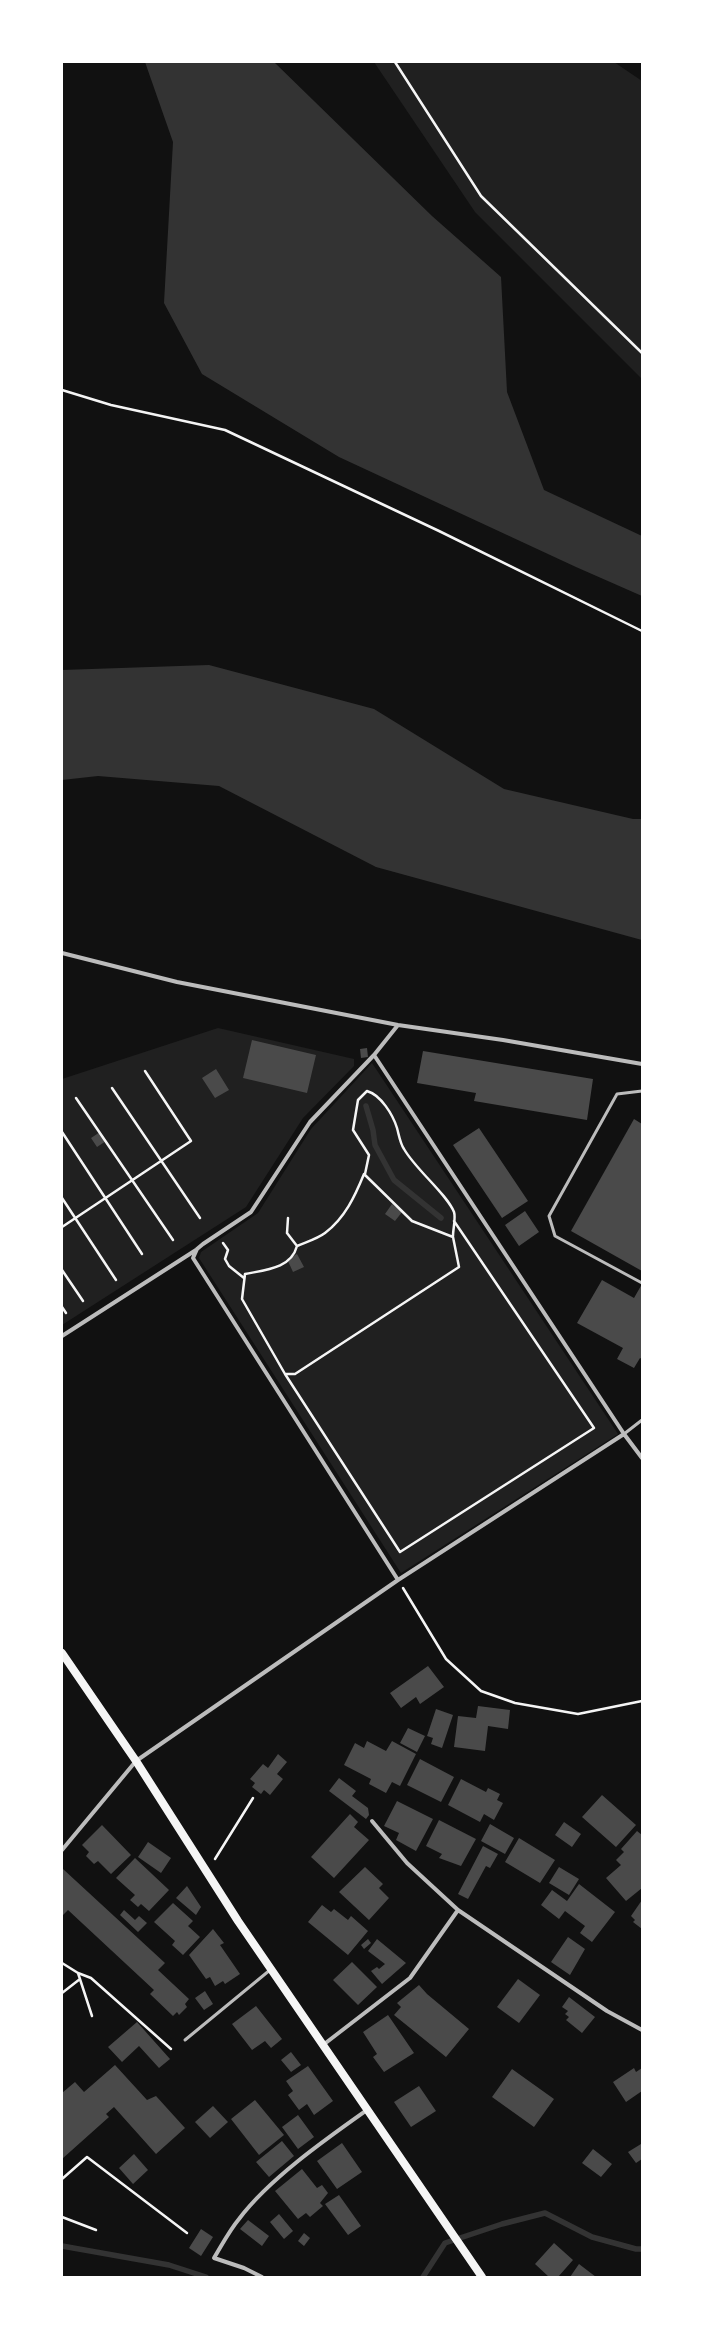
<!DOCTYPE html>
<style>
body{margin:0}
#map{position:relative;width:704px;height:2339px;overflow:hidden;background:#111;font-family:Cabin,sans-serif}
canvas{display:block}
.frame{position:absolute;inset:0;border:63px solid #fff;pointer-events:none}
</style>
<div id="map">
<canvas width="704" height="2339"></canvas>
<div class="frame"></div>
</div>
<script>
const context = document.querySelector('canvas').getContext('2d');
context.lineJoin = 'round';
function fillPath(path, color) { context.fillStyle = color; context.fill(path, 'evenodd'); }
function stroke(path, color, width, dash) { context.strokeStyle = color; context.lineWidth = width; context.lineCap = dash ? 'butt' : 'round'; context.setLineDash(dash || []); context.stroke(path); }
fillPath(new Path2D(`
 M374,62h240l28,19v298l-167,-167z
 M218,1028l136,31v7l-51,52 -57,89 -184,118v-246z
 M372,1063l246,371 -217,139 -202,-315 2,-6 57,-39 53,-84z`), '#202020');
fillPath(new Path2D(`
 M145,62h129l158,154 69,61 6,115 37,98 98,46v60l-66,-29 -237,-110 -137,-83 -38,-71 9,-161z
 M209,665l165,44 130,80 129,30h9v121l-266,-73 -157,-81 -121,-10 -36,4v-110z`), '#333');
stroke(new Path2D(`
 M366,1106l7,24 2,15 19,35 47,38
 M62,2246l107,19 37,12
 M423,2277l22,-34 57,-19 43,-11 47,24 44,12h6`), '#333', 5.5);
fillPath(new Path2D(`
 M252,1040l64,15 -9,38 -64,-15z
 M367,1048l1,9 -7,1 -1,-9z
 M423,1051l170,28 -6,41 -113,-19 2,-8 -59,-10z
 M216,1069l13,21 -14,8 -13,-20z
 M634,1119l8,5v147l-71,-40z
 M479,1128l49,73 -26,17 -49,-73z
 M100,1132l6,9 -9,6 -6,-9z
 M392,1204l10,8 -7,9 -10,-7z
 M525,1211l14,21 -20,14 -14,-21z
 M297,1254l7,13 -11,5 -6,-13z
 M602,1280l32,18 8,-14v75l-2,-1 -6,10 -17,-9 6,-11 -46,-25z
 M428,1666l16,21 -24,17 -4,-7 -15,11 -11,-15z
 M478,1706l32,4 -2,19 -20,-3 -3,25 -31,-4 4,-31 18,2z
 M436,1709l17,6 -11,33 -11,-4 2,-6 -6,-2z
 M408,1728l17,8 -8,16 -17,-9z
 M367,1741l19,10 6,-10 24,13 -16,32 -8,-4 -6,11 -17,-9 2,-5 -27,-14 11,-22 9,5z
 M278,1754l9,8 -10,12 6,5 -13,16 -6,-5 -3,4 -9,-7 3,-4 -5,-4 13,-15 5,4z
 M420,1759l34,18 -13,25 -34,-17z
 M339,1778l17,13 -4,5 16,12 1,7 -3,4 -37,-28z
 M461,1779l25,13 2,-4 12,6 -3,6 6,3 -9,17 -10,-6 -4,8 -32,-17z
 M602,1795l34,30 -20,22 -34,-30z
 M397,1801l36,18 -17,32 -20,-11 3,-7 -15,-7z
 M350,1814l8,8 -4,5 15,13 -35,38 -23,-21z
 M439,1820l37,19 -15,27 -22,-8 3,-4 -16,-8z
 M564,1822l17,12 -9,13 -17,-12z
 M490,1824l24,14 -9,16 -24,-13z
 M102,1825l29,30 -20,19 -13,-13 -4,3 -8,-8 3,-4 -7,-7z
 M637,1831l5,4v53l-16,13 -20,-23 15,-13 -5,-5 8,-8 -3,-3z
 M519,1838l36,22 -15,23 -35,-21z
 M148,1842l23,16 -10,15 -23,-16z
 M483,1846l15,8 -8,14 -4,-2 -18,33 -10,-5z
 M135,1858l34,32 -20,21 -8,-7 -3,3 -8,-7 5,-5 -19,-17z
 M365,1867l18,17 -4,4 10,10 -20,22 -30,-28z
 M559,1867l20,12 -10,16 -20,-12z
 M63,1869l102,94 -7,7 31,29 -4,5 2,3 -8,8 -2,-3 -4,4 -23,-22 4,-4 -86,-80 -6,6z
 M579,1884l36,28 -23,30 -12,-9 5,-7 -20,-15 -6,8 -18,-14 11,-15 15,11z
 M187,1886l14,21 -5,8 -20,-17z
 M642,1900v29l-9,-7 2,-2 -4,-4z
 M173,1903l20,18 -5,5 12,11 -17,18 -11,-10 3,-4 -21,-19z
 M322,1905l9,7 3,-3 14,11 3,-4 17,15 -20,24 -40,-33z
 M124,1910l11,10 4,-4 8,7 -9,9 -18,-17z
 M213,1929l11,14 -4,2 20,29 -15,10 -2,-3 -8,5 -5,-9 -4,2 -17,-24z
 M568,1937l17,12 -15,26 -19,-13z
 M368,1939l3,4 -7,6 -3,-4z
 M377,1939l29,24 -24,21 -11,-13 6,-4 2,2 6,-5 -17,-13z
 M352,1962l25,25 -19,18 -25,-25z
 M518,1979l22,16 -21,28 -22,-16z
 M419,1985l8,9 42,35 -23,28 -52,-42 7,-8 -4,-4z
 M205,1991l8,13 -9,6 -9,-12z
 M569,1997l26,20 -13,16 -16,-13 3,-3 -4,-3 3,-3 -6,-4z
 M256,2006l26,33 -11,9 -6,-7 -13,9 -20,-26z
 M388,2015l26,38 -30,19 -11,-15 4,-3 -14,-22z
 M137,2022l33,37 -11,9 -20,-22 -17,16 -14,-15z
 M291,2052l10,13 -10,7 -10,-12z
 M115,2065l32,35 9,-4 29,32 -29,26 -42,-47 -8,7 3,3 -47,42v-66l13,-11 9,10z
 M308,2066l25,35 -19,14 -7,-11 -8,6 -11,-15 5,-4 -7,-10z
 M634,2068l2,4 6,-4v23l-16,11 -13,-20z
 M512,2069l42,30 -20,28 -42,-30z
 M419,2086l17,25 -25,16 -17,-25z
 M255,2100l29,35 -25,20 -28,-36z
 M213,2106l15,16 -18,16 -15,-16z
 M298,2115l16,22 -16,12 -16,-22z
 M282,2141l12,15 -25,21 -13,-15z
 M342,2143l20,29 -25,17 -20,-28z
 M641,2144l1,15 -6,4 -8,-11z
 M593,2149l19,15 -11,13 -19,-14z
 M134,2154l14,16 -15,14 -14,-16z
 M302,2169l15,19 5,-3 6,8 -8,10 3,3 -13,11 -4,-4 -8,6 -23,-28z
 M339,2195l22,31 -13,9 -23,-31z
 M279,2214l14,17 -9,8 -14,-17z
 M248,2220l21,16 -7,10 -22,-17z
 M201,2229l12,8 -12,19 -12,-8z
 M304,2233l6,5 -6,8 -6,-5z
 M554,2243l19,17 -15,17h-9l-14,-13z
 M579,2264l17,13h-26z`), '#4a4a4a');
stroke(new Path2D(`
 M395,62l86,134 161,157
 M62,390l49,15 114,25 214,101 203,100
 M112,1088l88,130
 M76,1098l97,142
 M62,1132l80,122
 M364,1174l48,47 41,16 6,30 -164,107h-10l-43,-75 3,-25c19,-4 46,-5 52,-28 9,-4 20,-7 28,-13 20,-15 30,-37 39,-59z
 M365,1174l4,-19 -16,-25 5,-30 9,-9c14,4 26,24 30,37 2,7 3,15 7,21 12,21 42,44 50,63 2,6 -1,17 -1,24
 M62,1198l54,82
 M288,1218l-1,15 10,13
 M62,1227l129,-86 -46,-70
 M223,1243l5,7 -3,9 4,7 15,12
 M62,1270l21,31
 M62,1307l4,6
 M285,1374l115,178 194,-124 -140,-207
 M403,1588l43,71 35,32 34,12 63,11 64,-13
 M215,1859l38,-61
 M62,1963l16,10 14,43
 M78,1973l13,5 80,71
 M62,1993l18,-14
 M62,2179l25,-22 100,76
 M62,2217l34,13`), '#f5f5f5', 2.5);
stroke(new Path2D(`
 M642,1091l-25,3 -68,122 6,20 87,47
 M624,1434l18,-14
 M185,2040l85,-70`), '#bcbcbc', 3);
stroke(new Path2D(`
 M62,953l115,29 221,43 105,15 139,24
 M374,1055l-64,67 -59,90 -48,32 -6,5 -4,9 205,322
 M62,1336l134,-86
 M624,1434l18,24
 M372,1821l35,42 51,47 149,101 35,19
 M62,1850l74,-89 262,-181 226,-146 -250,-379 24,-30
 M323,2045l87,-67 48,-68
 M262,2277l-18,-9 -30,-10c8,-13 15,-27 25,-39 30,-40 87,-80 128,-109`), '#bcbcbc', 4);
stroke(new Path2D(`
 M62,1653l74,108 102,160 244,356`), '#f5f5f5', 8);
</script>
